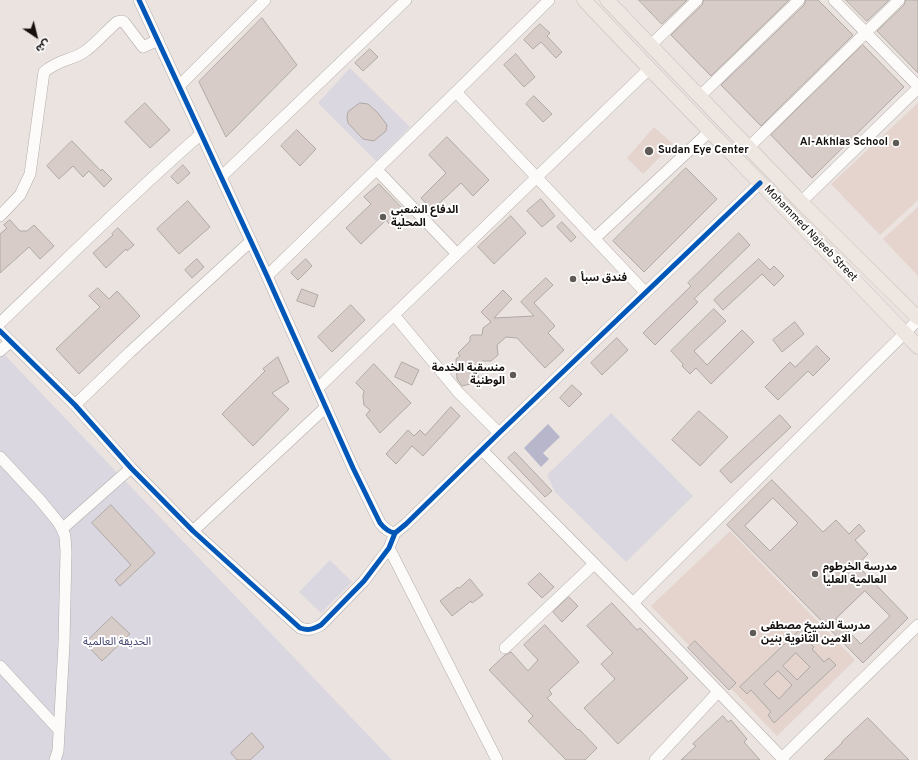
<!DOCTYPE html>
<meta charset="utf-8">
<style>
body{margin:0}
#map{position:relative;width:918px;height:760px;overflow:hidden;background:#ebe3df;font-family:Overpass,"Noto Sans Arabic",sans-serif}
canvas{display:block}
.north{position:absolute;left:16px;top:16px;width:40px;height:40px;-webkit-text-stroke:3px #fff;paint-order:stroke;rotate:145deg;font-size:11px;font-weight:700;line-height:16px;text-align:center;color:#15100e}
.north::after{content:'';display:block;margin:auto;width:14px;height:18px;background:#15100e;clip-path:polygon(50% 0,100% 100%,50% 72%,0 100%)}
</style>
<div id="map">
<canvas width="918" height="760"></canvas>
<div class="north">ش</div>
</div>
<script>
const context = document.querySelector('canvas').getContext('2d');
context.lineJoin = 'round';
function fillPath(path, color) { context.fillStyle = color; context.fill(path, 'evenodd'); }
function stroke(path, color, width, dash) { context.strokeStyle = color; context.lineWidth = width; context.lineCap = dash ? 'butt' : 'round'; context.setLineDash(dash || []); context.stroke(path); }
function write(font, color, halo, rows, align = 'center') {
  context.font = font + ' Overpass,"Noto Sans Arabic",sans-serif'; context.lineWidth = 4; context.setLineDash([]); context.textBaseline = 'middle'; context.strokeStyle = halo; context.fillStyle = color; for (const [text, x, y, turn = 0] of rows) {
    context.save(); context.translate(x, y); context.rotate((+turn || 0) * Math.PI / 180); context.textAlign = isNaN(turn) ? turn : align; if (halo) context.strokeText(text, 0, 0); context.fillText(text, 0, 0); context.restore();
  }
}
fillPath(new Path2D(`
 M918,103v97l-38,35 -49,-51z
 M654,127l19,17 -30,30 -16,-16z
 M918,207v69l-35,-37z
 M730,531l125,129 -78,76 -126,-130z`), '#e4d4cd');
fillPath(new Path2D(`
 M350,68l60,59 -34,34 -58,-58z
 M0,350l392,410h-392z
 M611,413l82,83 -67,66 -71,-70 -8,-17z
 M330,560l22,22 -31,31 -22,-21z`), '#dad7e1');
fillPath(new Path2D(`
 M548,424l12,13 -17,16 6,6 -8,8 -17,-19z`), '#b8b6cb');
const building = new Path2D(`
 M639,0h48l-25,24z
 M704,0h85l-78,76 -40,-41 31,-30z
 M806,0h12l35,35 -92,91 -40,-41 83,-80z
 M846,0h43l-22,21z
 M906,0h12v73l-41,-42 27,-26z
 M262,18l35,47 -71,72 -27,-55z
 M540,24l10,9 -3,3 15,16 -6,6 -15,-16 -8,7 -9,-9z
 M863,45l41,42 -92,91 -41,-43z
 M370,49l8,8 -15,14 -8,-8z
 M516,54l19,23 -11,10 -20,-22z
 M534,96l18,18 -9,8 -17,-18z
 M145,103l25,27 -20,18 -25,-26z
 M360,103l8,1 10,9 9,12 -1,6 -12,10 -11,-2 -15,-16 -1,-6 1,-5z
 M297,130l19,19 -16,17 -19,-20z
 M447,137l42,43 -16,16 -12,-13 -29,27 -11,-12 25,-25 -17,-18z
 M72,141l29,30 1,-2 10,10 -8,8 -15,-16 -6,6 -10,-11 -14,13 -12,-13z
 M183,165l7,8 -12,11 -7,-7z
 M686,168l31,31 -73,73 -31,-31z
 M379,184l25,26 -15,14 -3,-4 -25,24 -15,-16 25,-24 -7,-7z
 M541,199l14,17 -13,11 -15,-16z
 M188,201l22,26 -31,27 -22,-25z
 M511,216l15,17 -32,31 -16,-17z
 M10,220l10,11h7l7,-6 20,21 -14,13 -11,-12 -29,26v-39l7,-6 -3,-3z
 M562,222l14,15 -5,5 -14,-15z
 M118,228l16,17 -7,6 -1,-2 -20,19 -13,-15 20,-18 -1,-1z
 M739,233l11,12 -56,54 4,3 -43,43 -12,-12 48,-47 -3,-3z
 M197,259l7,8 -12,11 -7,-8z
 M306,259l6,7 -14,14 -7,-7z
 M759,259l11,11 4,-4 10,10 -10,10 -12,-12 -39,36 -9,-10z
 M546,278l7,7 -19,18 21,23 -7,7 16,17 -19,18 -28,-30 -11,-1 -9,8 1,10 -7,6h-9l-5,5 2,16 -17,4 -5,-7 -1,-20 4,-3 -2,-3 12,-12v-4l2,-2h10l1,-7 8,-6 -10,-10 22,-22 9,9 -18,19 40,-2 -13,-14z
 M98,288l11,11 8,-8 23,25 -61,58 -23,-25 44,-42 -11,-11z
 M302,289l16,6 -4,12 -17,-6z
 M351,305l14,15 -33,32 -14,-15z
 M714,309l12,12 -32,30 13,14 35,-35 12,12 -43,42 -15,-16 -6,6 -8,-8 1,-2 -12,-13z
 M795,322l9,12 -22,18 -9,-12z
 M617,338l11,12 -26,25 -11,-12z
 M817,346l13,13 -17,17 -5,-5 -30,29 -13,-13 25,-25 5,5z
 M278,357l11,25 -17,11 17,16 -36,37 -31,-32 43,-43 -2,-2z
 M402,362l17,8 -7,15 -17,-8z
 M374,364l37,39 -31,30 -14,-18 4,-5 -6,-5 -1,-9 1,-5 -8,-8z
 M572,385l10,9 -13,13 -9,-9z
 M451,407l9,9 -37,40 -11,-10 -16,18 -10,-10 22,-24 6,6 6,-6 5,5z
 M699,411l29,26 -28,29 -28,-26z
 M780,415l11,12 -60,56 -11,-12z
 M515,452l37,39 -7,6 -37,-39z
 M772,480l51,52 13,-12 13,14 10,-10 6,7 -10,9 13,14 -11,11 51,53 -45,45 -136,-138zM773,498l25,25 -28,28 -25,-25zM865,591l25,25 -29,28 -25,-25z
 M111,505l44,48 -35,33 -5,-6 16,-15 -39,-42z
 M540,573l14,14 -12,11 -14,-14z
 M470,579l13,16 -11,8 -1,-2 -19,15 -12,-15 18,-14 1,1z
 M569,597l9,9 -16,16 -9,-10z
 M612,603l25,27 3,-2 48,50 -70,66 -34,-36 31,-29 -14,-15 12,-11 -26,-27z
 M112,617l18,17 -28,27 -17,-18z
 M545,625l34,37 -30,28 3,4 -5,4 31,32 1,-1 18,19 -12,12h-19l-38,-39 5,-5 -44,-46 16,-15 6,-3 17,19 10,-11 -14,-15z
 M801,629l6,7 -2,2 9,9 -2,2 12,13 5,-4 7,7 -62,58 -6,-8 3,-3 -20,-22 -4,4 -7,-7zM796,653l14,14 -13,13 -14,-14zM778,671l14,14 -13,14 -15,-15z
 M695,641l41,42 -7,7 -41,-42z
 M723,716l5,6 3,-2 16,19 -3,3 16,18h-79l15,-14 -3,-2z
 M868,718l41,42h-85l18,-17v-1z
 M252,733l12,14 -14,13h-13l-6,-7z`);
fillPath(building, '#d7ccc7');
stroke(building, '#afa9a5', 1);
const minor = new Path2D(`
 M139,0l128,276 86,192 27,55c4,5 8,9 15,10
 M834,0l84,86
 M651,45l46,-45
 M179,86l86,-86
 M456,92l189,200
 M700,96l99,-96
 M749,147l150,-147
 M377,170l80,84
 M221,177l185,-177
 M801,202l117,-114
 M0,216l20,-21 10,-21 14,-102c15,-13 26,-11 40,-20 12,-8 22,-21 33,-30l5,-1 2,1 19,25 15,-7
 M595,238l115,-107
 M267,276l189,-184 93,-92
 M394,315l64,77 41,41
 M0,323c67,-64 132,-129 201,-189
 M0,331l75,74 56,63 62,63 107,97c9,3 13,1 21,-3l43,-44 25,-33 6,-15 11,-9 93,-91 261,-250
 M0,351l10,-9
 M318,388l331,-319
 M75,405l55,-53 121,-111
 M482,450l151,153 151,157
 M0,457l40,43 18,22 4,7 3,7 1,16 -2,92 -6,107 -3,9
 M62,529l69,-61
 M193,531l133,-124
 M389,548l108,212
 M633,603l285,-283
 M505,648l89,-84
 M0,666l59,64
 M782,758l136,-133
 M655,760l63,-68`);
const major = new Path2D(`
 M584,0c110,117 224,230 334,347
 M607,0l194,202 117,116`);
stroke(minor, '#b2aca9', 12);
stroke(major, '#c4c0bf', 15);
stroke(minor, '#fcfbfa', 11);
stroke(major, '#eee6e0', 14);
stroke(new Path2D(`
 M139,0l128,276 86,192 27,55c4,5 8,9 15,10
 M0,331l75,74 56,63 62,63 107,97c9,3 13,1 21,-3l43,-44 25,-33 6,-15 11,-9 93,-91 261,-250`), '#0057b8', 5);
for (const [x, y, r, color] of [
 [896,143,4,"#605a57"],
 [649,151,5,"#605a57"],
 [383,217,4,"#605a57"],
 [573,279,4,"#605a57"],
 [513,375,4,"#605a57"],
 [815,574,4,"#605a57"],
 [753,633,4,"#605a57"]
]) { const dot = new Path2D(); dot.arc(x, y, r, 0, 2 * Math.PI); context.fillStyle = color; context.fill(dot); stroke(dot, '#fff', 1.5); }
write('bold 11px', '#15100e', '#fff', [
 ["Al-Akhlas School",888,143,"right"],
 ["Sudan Eye Center",658,151],
 ["الدفاع الشعبي",391,211],
 ["المحلية",391,224],
 ["فندق سبأ",581,279],
 ["منسقية الخدمة",505,369,"right"],
 ["الوطنية",505,382,"right"],
 ["مدرسة الخرطوم",823,568],
 ["العالمية العليا",823,581],
 ["مدرسة الشيخ مصطفى",761,627],
 ["الامين الثانوية بنين",761,640]
], 'left');
write('11px', '#15100e', '#fff', [
 ["Mohammed Najeeb Street",810,234,46]
]);
write('11px', '#444370', '#fff', [
 ["الحديقة العالمية",117,643]
]);
</script>
